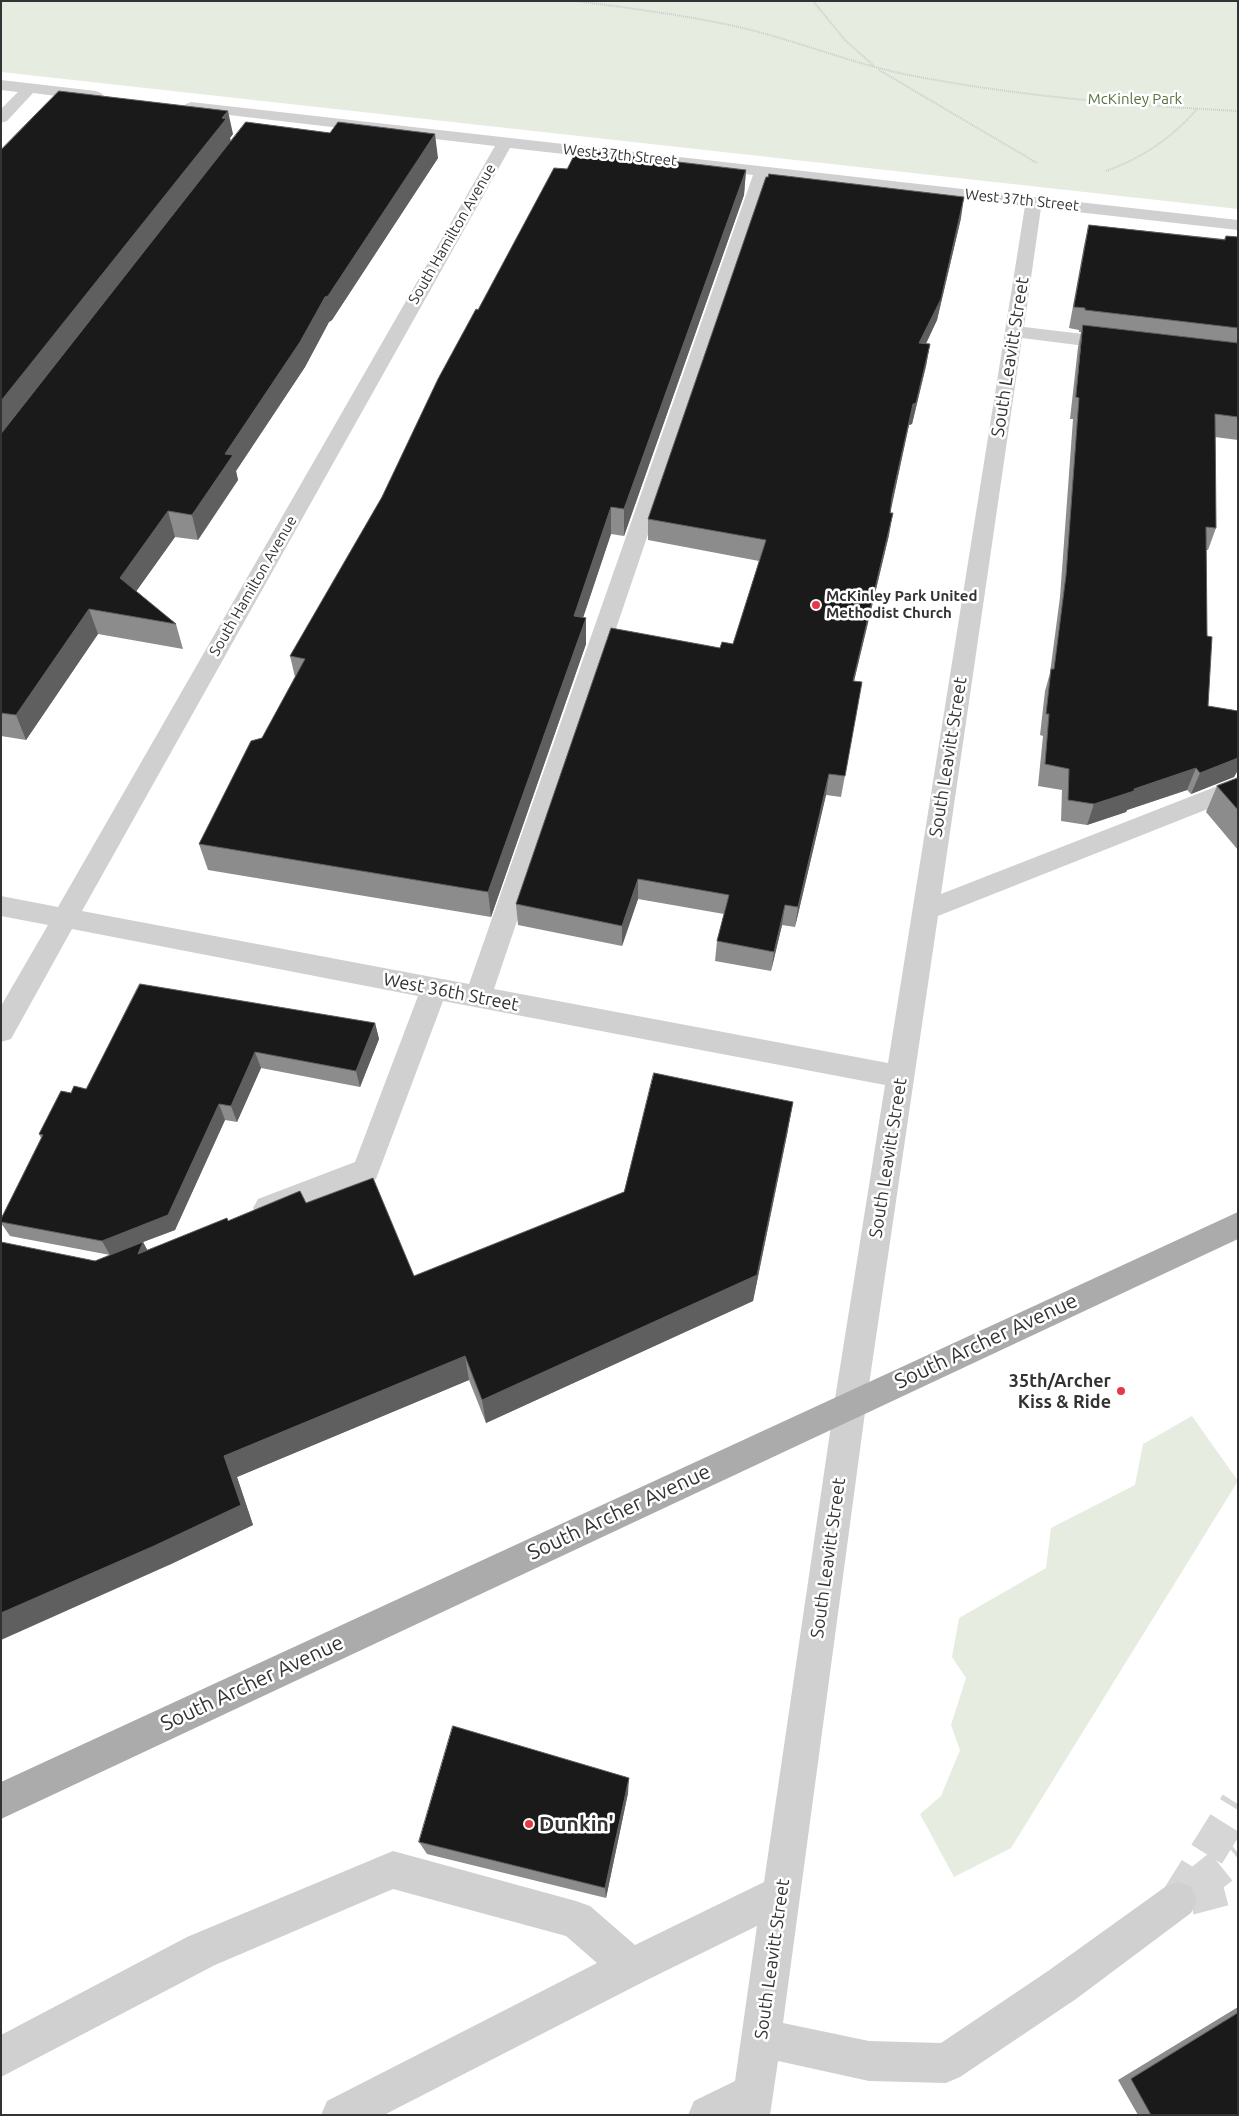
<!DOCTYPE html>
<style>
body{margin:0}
#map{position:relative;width:1239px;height:2116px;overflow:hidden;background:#fff;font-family:Ubuntu,sans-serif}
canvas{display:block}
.frame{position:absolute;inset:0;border:2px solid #333;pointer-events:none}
</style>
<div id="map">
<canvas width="1239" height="2116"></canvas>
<div class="frame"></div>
</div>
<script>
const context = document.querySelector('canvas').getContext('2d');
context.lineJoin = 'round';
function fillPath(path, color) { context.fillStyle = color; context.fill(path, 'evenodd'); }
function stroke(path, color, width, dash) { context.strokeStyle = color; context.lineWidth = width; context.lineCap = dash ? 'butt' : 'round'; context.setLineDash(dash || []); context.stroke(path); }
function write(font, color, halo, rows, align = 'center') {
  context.font = font + ' Ubuntu,sans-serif'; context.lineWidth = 5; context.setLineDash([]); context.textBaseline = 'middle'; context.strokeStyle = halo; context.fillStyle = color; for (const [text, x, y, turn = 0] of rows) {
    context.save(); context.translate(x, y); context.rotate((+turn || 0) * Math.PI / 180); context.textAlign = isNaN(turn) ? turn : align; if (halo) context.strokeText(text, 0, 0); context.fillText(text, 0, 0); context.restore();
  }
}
fillPath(new Path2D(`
 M1,1h1237v208l-1237,-137z
 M1192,1416l46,65 -227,367 -57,29 -34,-63 21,-18 19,-46 -9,-25 15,-47 -14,-21 7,-39 87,-50 5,-40 84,-43 8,-41z`), '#e6ecdf');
stroke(new Path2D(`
 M1193,1889l45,-36
 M1189,1897l49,-13
 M1178,1900l60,-96`), '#d6d6d6', 36, [36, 18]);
stroke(new Path2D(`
 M576,1c59,8 118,15 175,29 51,13 101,33 153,44 110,22 222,31 334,37
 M813,1l32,39 29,26
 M879,70l158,93
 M1106,171c36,-13 66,-33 91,-62`), '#cdcdcd', 2, [1, 1]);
fillPath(new Path2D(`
 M1,80l95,11 5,2 3,3 -3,3 -5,2 -63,-8 -26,28 -6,2v-14l17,-17 -17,-2z
 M191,102l1047,118v10l-197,-22 -17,119 93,11 7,2 2,4 -2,4 -7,2 -95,-12 -81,556 297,-116v19l-300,119 -72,489 -83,618 86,18 72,2 107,-72 117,-84 13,-6 13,6 6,13 -6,13 -115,86 -116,78 -14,6 -77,-2 -91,-20 -8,54h-82l6,-14 41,-20 22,-155 -112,55 -261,134h-63l6,-14 270,-138 -31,-27 -173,-47 -178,76 -214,112v-42l186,-98 206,-86 183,50 14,5 45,39 129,-63 70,-477 51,-320 -442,-84 -67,178 -108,42 -10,-4 -5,-9 5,-9 97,-37 63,-166 -346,-67 -61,110 -10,3v-36l47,-81 -47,-9v-20l57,11 437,-761 -309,-36 -3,-3 3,-3zM510,148l243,27 -284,809 -387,-73zM769,177l256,29 -137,857 -394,-74z`), '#d0d0d0');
fillPath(new Path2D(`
 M1238,1212v27l-1237,580v-37z`), '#ababab');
fillPath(new Path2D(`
 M233,134l-3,4 1,3 207,17 -106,162 -3,2 -24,45 -69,104 2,9 -40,60 -23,-3 -39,54 40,33 7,25 -85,-15 -72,106 -25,-4v-586z
 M567,169l179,1 -2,25 -120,341 -13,-2 -28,83 3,1v26l-95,273 -283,-47 -9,-26 63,-106 33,-61 -5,-21 92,-159 96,-187z
 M961,218l-24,102 -11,24h4l-4,22 -14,58 -3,1 -19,87 -1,23 -35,146 8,1 -21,115 -15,-2 -31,132 -13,-2 -11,46 -56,-10 2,-20 7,-27 -86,-15 -16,47 -104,-21 -2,-21 204,-256 13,-4 26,-83 -111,-21v-21z
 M1089,225l135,14 2,-3 12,1v203l-23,-3 1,91 -8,22h-2l2,156 30,5v59l-4,7 -43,17 -4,-4 -60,20 -1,2 -39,13 -26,-4 1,-31 -24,-4 5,-50 -3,-1 5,-44 5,-18 10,-76 13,-178h-3l8,-72 3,-15h-2v-2l-10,-2 15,-82z
 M1238,778v72l-32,-38 11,-26z
 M375,1023l4,16 -19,48 -99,-19 -24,54 -12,-2 -50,110 -32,12 4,8 81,-29 78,-18 108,73 374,-146 -35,171 -267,122 -17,-43 -232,97 16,48 -84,40 -74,-304 15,-6 -100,-19 -9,-13v-4l40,-81 -2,-4 32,-41z
 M628,1793l-22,105 -179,-44 -8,-12z
 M1238,2007v108h-100l-20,-35z`), '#8c8c8c');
fillPath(new Path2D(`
 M228,111l5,23 -3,4 1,5 -230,295v-37z
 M435,134l3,24 -106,162 -3,2 -24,45 -69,104 2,9 -40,60 -6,-25 33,-61 100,-157z
 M746,170l-2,25 -120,341v-27z
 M964,197l-3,21 -24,102 -21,44 3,-21z
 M930,344l-4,22 -14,58 -3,1 -20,94 3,-22 21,-93z
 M611,507v27l-36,108 -1,-26z
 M168,511l7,26 -47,66 -8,-25z
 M893,513l-4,22 -40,167 4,-21z
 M89,609l9,25 -72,106 -10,-25z
 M586,618v26l-95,273 -3,-25z
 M1238,758v12l-4,7 -43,17 9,-21z
 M1196,768l-9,22 -60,20 -1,2 -39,13 7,-21 40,-15z
 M829,774l-3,21 -31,132 3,-20z
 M638,879v20l-16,47v-20z
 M785,905l-3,20 -11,46 3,-19z
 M375,1023l4,16 -19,48 -4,-16z
 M255,1052l6,16 -24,54 -6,-16z
 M793,1102l-5,28 -35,171 -267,122 -4,-23z
 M219,1104l6,16 -50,110 -32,12 14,26 -47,-13 -8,-14z
 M465,1356l4,24 -232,97 16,48 -84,40 -168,75v-27l223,-157z
 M629,1778l-1,15 -22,105 -1,-10z`), '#5f5f5f');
const building = new Path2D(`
 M59,91l169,20 -6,7 4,1 -225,282v-251z
 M246,122l84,11 8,-11 97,12 -107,162 -3,1 -25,45 -75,112 8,1 -41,60 -24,-4 -48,67 56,46 -87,-15 -73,106 -15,-2v-279z
 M577,150l169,20 -122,339 -13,-2 -37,109 12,2 -98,274 -289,-48 52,-103 11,-3 43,-79 -15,-3 92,-159 56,-118 38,-70 2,1 76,-142 13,1z
 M769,174l195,23 -23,102 -22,44 11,1 -14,59 -3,1 -21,93 -2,16h3l-40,168 9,1 -17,94 -16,-2 -31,133 -13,-2 -11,47 -57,-11 12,-46 -91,-16 -16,47 -106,-22 95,-276 109,20 2,-6 11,2 33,-104 -118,-21 118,-342h2z
 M1089,225l136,15 1,-4 12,1v91l-153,-18v-2l-11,-1z
 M1083,325l155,18v74l-23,-3 1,114 -10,-1 1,109 5,1 -4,69 30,5v47l-38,15 -4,-5 -62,21v2l-40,13 -26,-4 1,-31 -24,-5 4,-50h-3l5,-45h3l12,-94 13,-177 -3,-1z
 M1238,778v32l-21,-24z
 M140,984l235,39 -19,48 -101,-19 -24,54 -12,-2 -51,111 -66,26 -101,-19v-3l42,-84 -4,-1 22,-43 10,2 3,-7 12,3z
 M654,1073l139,29 -36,173 -275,125 -17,-44 -241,100 17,49 -87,41 -153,67v-371l94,19 48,-19 -5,12 89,-36 1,3 72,-30 6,12 67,-25 41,98 210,-84z
 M453,1726l176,52 -24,110 -186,-46z
 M1238,2013v102h-87l-20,-36z`);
fillPath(building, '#1a1a1a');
stroke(building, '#5f5f5f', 1);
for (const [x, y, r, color] of [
 [816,605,5,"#e63946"],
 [1121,1391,5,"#e63946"],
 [529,1824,5,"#e63946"]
]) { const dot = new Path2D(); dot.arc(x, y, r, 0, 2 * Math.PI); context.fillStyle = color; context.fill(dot); stroke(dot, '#fff', 2); }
write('15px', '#56703f', '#fff', [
 ["McKinley Park",1135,99]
]);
write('15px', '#333', '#fff', [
 ["West 37th Street",620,155,6],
 ["West 37th Street",1022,200,6],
 ["South Hamilton Avenue",452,234,-60],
 ["South Hamilton Avenue",253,586,-60]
]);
write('bold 15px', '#333', '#fff', [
 ["McKinley Park United",826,596],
 ["Methodist Church",826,613]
], 'left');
write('18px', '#333', '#fff', [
 ["South Leavitt Street",1010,357,-81],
 ["South Leavitt Street",948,757,-81],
 ["West 36th Street",451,992,11],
 ["South Leavitt Street",888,1158,-81],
 ["South Leavitt Street",828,1558,-82],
 ["South Leavitt Street",772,1959,-82]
]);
write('bold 18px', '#333', '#fff', [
 ["35th/Archer",1111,1381],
 ["Kiss & Ride",1111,1402]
], 'right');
write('21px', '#333', '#fff', [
 ["South Archer Avenue",986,1341,-25],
 ["South Archer Avenue",619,1512,-25],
 ["South Archer Avenue",252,1683,-25]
]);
write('bold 21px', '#333', '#fff', [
 ["Dunkin'",539,1824]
], 'left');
</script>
